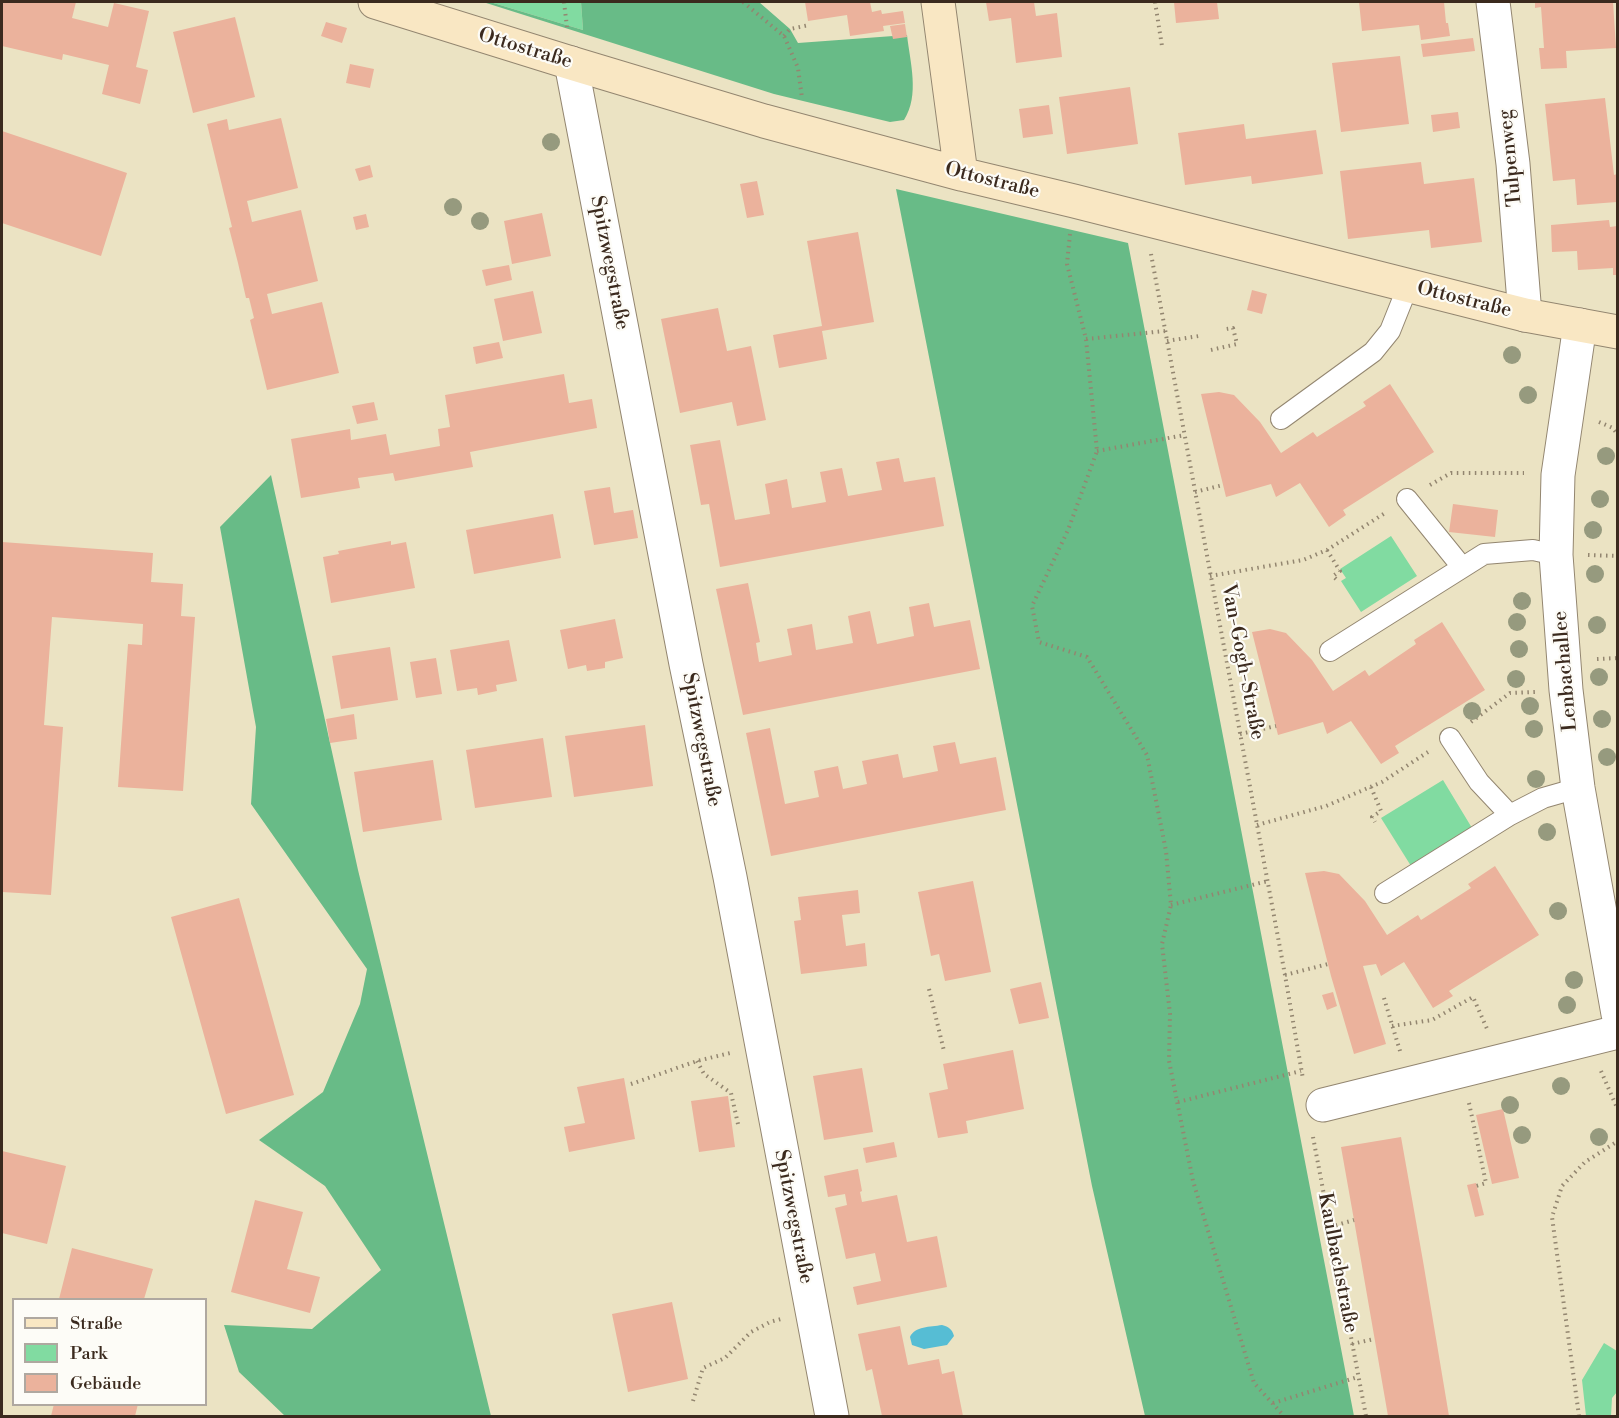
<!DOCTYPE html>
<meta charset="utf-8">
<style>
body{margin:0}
#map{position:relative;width:1619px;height:1418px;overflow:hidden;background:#ebe3c3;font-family:"Libre Bodoni",serif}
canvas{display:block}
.frame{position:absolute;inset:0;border:3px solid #3b2a1e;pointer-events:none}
.legend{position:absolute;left:12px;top:1298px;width:195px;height:108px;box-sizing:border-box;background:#fdfcf7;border:2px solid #afa8a0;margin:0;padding:8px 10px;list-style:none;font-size:18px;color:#3b2a1e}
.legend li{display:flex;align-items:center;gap:12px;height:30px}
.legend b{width:30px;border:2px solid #afa8a0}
</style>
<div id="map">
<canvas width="1619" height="1418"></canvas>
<div class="frame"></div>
<ul class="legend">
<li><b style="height:8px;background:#f9e7c3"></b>Straße</li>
<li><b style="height:16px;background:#81dba1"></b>Park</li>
<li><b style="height:16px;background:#ebb29c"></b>Gebäude</li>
</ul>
</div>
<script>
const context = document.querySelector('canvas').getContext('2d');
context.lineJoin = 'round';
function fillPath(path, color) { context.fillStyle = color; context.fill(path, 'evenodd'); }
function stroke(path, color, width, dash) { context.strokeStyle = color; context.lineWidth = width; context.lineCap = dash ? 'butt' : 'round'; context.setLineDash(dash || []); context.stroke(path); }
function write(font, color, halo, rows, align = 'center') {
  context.font = font + ' "Libre Bodoni",serif'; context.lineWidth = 4.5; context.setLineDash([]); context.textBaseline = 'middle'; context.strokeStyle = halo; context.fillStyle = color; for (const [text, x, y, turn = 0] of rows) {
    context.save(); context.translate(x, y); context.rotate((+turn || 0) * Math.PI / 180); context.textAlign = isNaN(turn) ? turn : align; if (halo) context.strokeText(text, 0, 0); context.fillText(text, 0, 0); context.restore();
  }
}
fillPath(new Path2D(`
 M490,2h91l2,28z
 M1391,536l26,40 -56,36 -20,-31 5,-3 -6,-9z
 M1443,780l29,48 -61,38 -30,-48z
 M1604,1343l13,8v41l-5,6 -1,18h-25l-4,-36z`), '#81dba1');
fillPath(new Path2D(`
 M483,2h7l93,28 -2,-28h178l31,27 8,14 109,-8c3,27 13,60 -3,85l-14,2 -116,-28z
 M896,189l232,54 226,1173h-209l-53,-230z
 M271,475l87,395 133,546h-206l-46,-44 -15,-47 88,4 69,-59 -56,-84 -66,-46 64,-48 37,-88 7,-35 -116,-165 5,-77 -36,-200z`), '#68bb87');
fillPath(new Path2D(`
 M942,1325c7,2 10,4 12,11l-7,9 -23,4 -12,-4 -2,-8c5,-11 20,-10 32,-12z`), '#56bdd4');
fillPath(new Path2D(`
 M2,2h74l-4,16 36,9 6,-24 35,8 -13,56 12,3 -8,34 -38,-10 7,-29 -46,-11 -1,6 -60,-14z
 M805,2h65l2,10 9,-2 1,4 21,-3 2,12 -22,3 1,5 -34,5 -3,-21 -39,6z
 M986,2h48l2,14 21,-3 5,44 -46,6 -5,-45 -22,3z
 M1174,2h43l2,17 -43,4z
 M1359,2h85l2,21h2l2,13 -29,4 -2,-15 -57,6z
 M1535,2h78l3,46 -50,3 1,17 -26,1 -2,-21h5l-3,-41 -6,1z
 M235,17l20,80 -62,16 -20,-81z
 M326,22l21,6 -5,15 -21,-7z
 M905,24l2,13 -14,2 -3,-13z
 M1473,38l2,13 -52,6 -2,-13z
 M1400,56l9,68 -68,8 -9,-69z
 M350,64l24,5 -4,19 -24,-5z
 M1130,87l8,57 -71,10 -8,-57z
 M1605,98l9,77 3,-1v28l-40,3 -2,-26 -22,2 -8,-77z
 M1049,105l4,29 -30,4 -4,-29z
 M1458,112l2,16 -27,4 -2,-17z
 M281,118l17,70 -51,13 5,21 49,-12 17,71 -51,13 5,20 50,-12 17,71 -72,17 -17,-70 4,-2 -5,-20h-3l-8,-35 -9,-35 3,-1 -25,-103 20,-5 2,11z
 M1244,124l2,15 70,-9 7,44 -71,10 -1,-8 -66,9 -7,-52z
 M2,131l125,42 -26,83 -99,-33z
 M1421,162l3,22 50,-6 8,64 -51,6 -2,-18 -81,9 -8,-68z
 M370,165l3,12 -14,4 -4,-12z
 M757,181l7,34 -17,3 -7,-34z
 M542,213l9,43 -39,8 -8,-43z
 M366,214l3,13 -13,3 -3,-13z
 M1609,220l1,7 7,-1v49h-4v-7l-35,2 -1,-19 -25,1 -1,-27z
 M858,232l16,90 -52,9 5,28 -48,9 -6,-33 49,-9 -15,-85z
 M509,265l3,15 -26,6 -4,-16z
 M1252,290l15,4 -5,20 -15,-4z
 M533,291l9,42 -39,8 -9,-42z
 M718,308l9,43 24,-5 15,74 -29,6 -5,-24 -52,11 -19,-94z
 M499,342l4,16 -27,6 -3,-17z
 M564,374l5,29 23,-4 5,29 -127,24 3,15 -78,14 -2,-8 -35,5 2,10 -59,10 -10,-59 59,-10 1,11 35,-6 4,21 50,-9 -2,-17 12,-2 -5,-32z
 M1390,384l44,68 -91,58 3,5 -17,12 -29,-44 -24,14 -5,-13 -45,13 -25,-103 18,-2 15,3 26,27 21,31 32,-21 4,5 49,-31 -3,-4z
 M374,402l4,18 -21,4 -5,-18z
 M720,440l15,80 35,-6 -5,-30 22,-5 5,29 34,-6 -6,-30 22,-4 6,28 34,-6 -6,-28 23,-4 5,24 31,-5 9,49 -224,41 -11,-63 -8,1 -11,-60z
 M610,487l4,26 19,-3 5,28 -44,7 -10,-54z
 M1453,504l45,6 -3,27 -46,-5z
 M553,514l8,44 -87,16 -8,-44z
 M391,541v4l15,-3 9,46 -84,15 -8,-46 16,-3 -1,-3z
 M2,542l151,11 -2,29 32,2 -2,32 14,1 -12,174 -65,-4 10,-143 14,1 1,-21 -91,-7 -8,108 19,2 -12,168 -49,-3z
 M748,583l12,59 -4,1 3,19 33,-7 -5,-26 25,-5 4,26 37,-7 -5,-27 22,-5 7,33 37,-8 -5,-29 20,-4 5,24 36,-7 10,49 -237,46 -27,-126z
 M615,619l8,39 -18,4v6l-18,3 -1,-6 -18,4 -8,-39z
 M1442,622l43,68 -90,56 4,7 -18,11 -30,-43 -24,13 -4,-12 -45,13 -26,-103 18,-3 16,4 26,27 21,31 32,-21 4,6 47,-32 -2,-4z
 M509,640l8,41 -21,4 1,6 -19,4 -1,-7 -20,3 -7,-41z
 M390,647l8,53 -57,9 -9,-53z
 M436,658l6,36 -26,4 -6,-36z
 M354,714l3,25 -27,4 -4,-24z
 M645,725l8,61 -79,11 -9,-61z
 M770,728l15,76 34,-7 -5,-26 24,-5 5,23 24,-5 -5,-23 36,-7 5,24 35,-7 -5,-25 22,-4 5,22 36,-7 10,53 -235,46 -25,-123z
 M543,738l9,59 -77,11 -9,-58z
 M433,760l9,60 -79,12 -9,-60z
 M1495,866l44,69 -90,56 4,5 -20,12 -29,-46 -23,14 -5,-12 -13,2 23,78 -32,10 -23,-78 -26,-103 19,-2 15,3 26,27 22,34 31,-20 3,5 50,-32 -3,-4z
 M973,881l18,91 -46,9 -6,-27 -8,2 -13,-64z
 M858,890l2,23 -18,2 4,31 19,-3 2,23 -66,8 -7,-53 7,-1 -3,-23z
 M239,898l55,197 -68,19 -55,-197z
 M1041,982l8,36 -30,6 -9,-35z
 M1333,992l4,14 -10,4 -5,-15z
 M1013,1050l11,59 -58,12 2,12 -30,5 -9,-45 19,-4 -5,-25z
 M862,1068l11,64 -49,8 -11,-64z
 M624,1078l11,61 -66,13 -5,-25 21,-4 -8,-36z
 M728,1096l7,51 -36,5 -8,-51z
 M1503,1109l16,69 -27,6 -16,-69z
 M1401,1137l22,124 26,155h-61l-34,-196 -13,-73z
 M894,1142l3,15 -31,6 -3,-15z
 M2,1151l64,15 -19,78 -45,-11z
 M858,1169l4,22 -2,1 2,10 35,-7 10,47 30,-6 10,51 -90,18 -4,-18 28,-6 -6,-28 -29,6 -11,-51 12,-3 -2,-11 -17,3 -4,-21z
 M1476,1183l8,32 -9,2 -8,-32z
 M255,1200l48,12 -16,57 33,8 -10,36 -79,-21z
 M72,1248l81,21 -9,30h-85z
 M672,1302l16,77 -60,13 -16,-78z
 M900,1326l8,39 31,-6 3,15 12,-3 9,45h-81l-10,-47 -6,2 -8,-37z
 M54,1404h84l-3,12h-84z`), '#ebb29c');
const lane = new Path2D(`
 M1281,419l92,-67 17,-21 18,-45
 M1407,499l55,68
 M1330,651l154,-97 49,-4 23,5
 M1450,738l29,44 31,33
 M1385,893l125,-78 33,-17 35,-10`);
const street = new Path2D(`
 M1493,2l20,162 12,151
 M571,63l115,601 44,213 102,539
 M1580,325l-22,150 -2,80 10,135 12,98 40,226
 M1323,1105l295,-73`);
const secondary = new Path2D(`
 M375,2l196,61 193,58 197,53 113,27 451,114 93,17
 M938,2l23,172`);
stroke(lane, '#938670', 22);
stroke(street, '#938670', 35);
stroke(secondary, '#938670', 35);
stroke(new Path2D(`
 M564,2l3,25
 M743,2l41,34 14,32 4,30
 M1155,2l7,44
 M784,36l6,-7 19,-4
 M1070,234l-3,30 19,75 11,112 -29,79 -36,76 7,36 48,15 60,98 19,96 5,54 -9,39 8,70 -1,47 24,120 61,202 30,33
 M1151,254l134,721 18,104
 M1086,339l79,-8
 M1167,341l32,-5
 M1211,350l26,-6 -4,-16 -7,1
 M1599,422l14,6 5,7
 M1097,451l88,-16
 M1430,485l21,-12h73
 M1195,492l28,-7
 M1327,550l13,21 -7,5 5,5
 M1588,555l30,1
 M1210,576l93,-16 24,-10 58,-37
 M1597,659l21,-1
 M1471,722l39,-29 25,-1
 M1240,734l36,-8
 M1371,787l10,24 -9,6 3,5
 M1257,825l69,-19 56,-24 46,-30
 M1171,905l97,-24
 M1285,975l43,-11
 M929,989l15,62
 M1384,998l16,53
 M1392,1026l40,-6 41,-23 15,34
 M697,1061l7,13 27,19 7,31
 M1601,1071l17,39
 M631,1084l66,-23 33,-8
 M1178,1102l123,-31
 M1469,1103l17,80 -10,3
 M1313,1137l53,279
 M1330,1227l24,-7
 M1352,1344l22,-5
 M693,1401l10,-33 22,-10 26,-26 19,-10 11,-3
 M1273,1403l85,-26
 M1579,1416l-27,-199 10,-31 23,-24 33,-21`), '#938670', 4, [1.5, 4.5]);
stroke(lane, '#fff', 20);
stroke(street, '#fff', 33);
stroke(secondary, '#f9e7c3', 33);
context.fillStyle = '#969a7e';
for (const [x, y] of [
 [551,142],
 [453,207],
 [480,221],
 [1512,355],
 [1528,395],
 [1606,456],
 [1600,499],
 [1593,530],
 [1595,574],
 [1522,601],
 [1517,622],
 [1597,625],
 [1519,649],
 [1599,677],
 [1516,679],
 [1530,706],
 [1472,711],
 [1602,719],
 [1534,729],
 [1607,757],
 [1536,779],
 [1547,832],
 [1558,911],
 [1574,980],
 [1567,1005],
 [1561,1086],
 [1510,1105],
 [1522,1135],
 [1599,1137]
]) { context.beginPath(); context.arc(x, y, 9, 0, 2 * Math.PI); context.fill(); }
write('20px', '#3b2a1e', '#fdfcf7', [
 ["Ottostraße",525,49,17],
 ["Tulpenweg",1511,158,-96],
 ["Ottostraße",992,181,14],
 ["Spitzwegstraße",609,263,79],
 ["Ottostraße",1464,300,14],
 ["Van-Gogh-Straße",1242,662,79],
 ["Lenbachallee",1566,671,-95],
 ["Spitzwegstraße",701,740,79],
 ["Spitzwegstraße",793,1217,79],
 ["Kaulbachstraße",1337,1263,79]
]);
</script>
